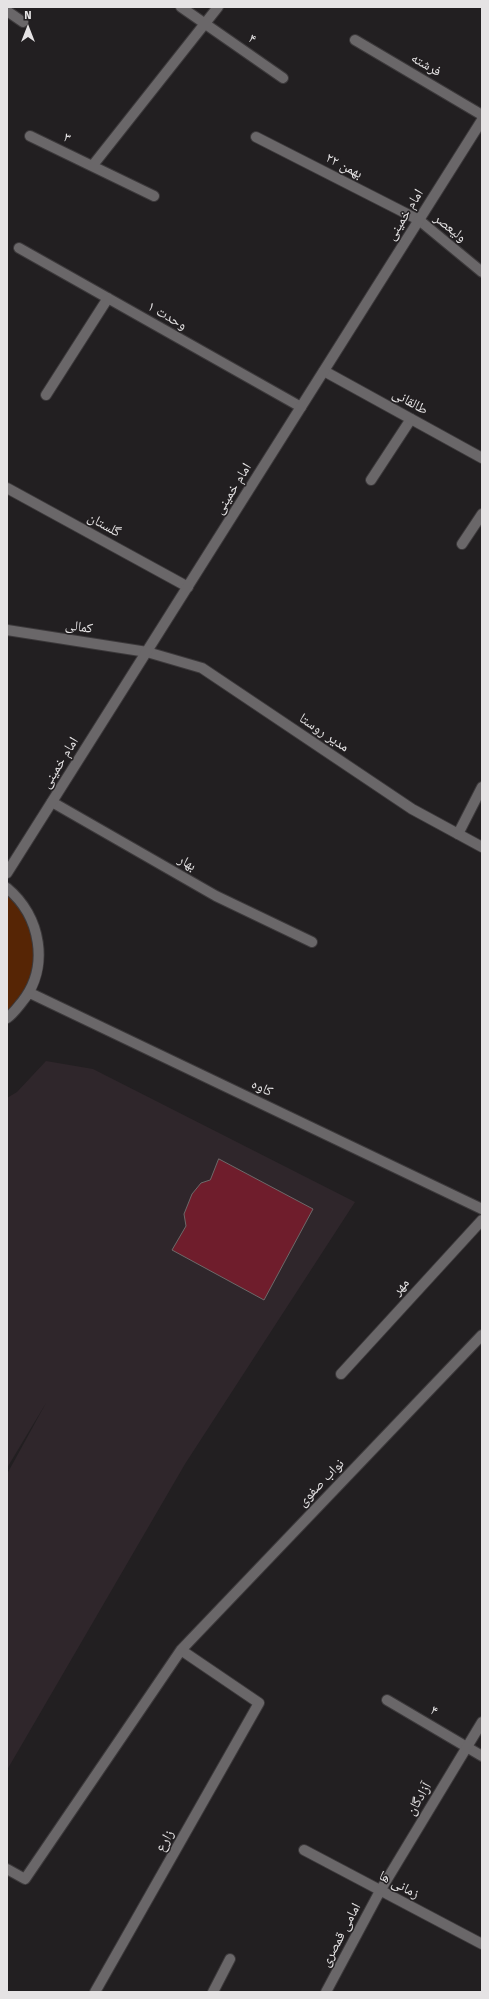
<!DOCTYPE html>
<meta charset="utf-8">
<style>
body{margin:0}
#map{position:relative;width:489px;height:1999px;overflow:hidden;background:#221f21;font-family:"Fira Sans",sans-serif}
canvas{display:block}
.frame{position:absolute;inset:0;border:8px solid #e5e3e4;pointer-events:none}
.north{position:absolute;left:8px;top:8px;width:40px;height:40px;-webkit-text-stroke:3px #221f21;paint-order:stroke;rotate:0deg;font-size:11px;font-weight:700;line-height:16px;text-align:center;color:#e5e3e4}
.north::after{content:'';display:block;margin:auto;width:14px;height:18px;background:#e5e3e4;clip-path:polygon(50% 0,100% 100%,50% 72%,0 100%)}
</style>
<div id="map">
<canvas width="489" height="1999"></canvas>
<div class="frame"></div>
<div class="north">N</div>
</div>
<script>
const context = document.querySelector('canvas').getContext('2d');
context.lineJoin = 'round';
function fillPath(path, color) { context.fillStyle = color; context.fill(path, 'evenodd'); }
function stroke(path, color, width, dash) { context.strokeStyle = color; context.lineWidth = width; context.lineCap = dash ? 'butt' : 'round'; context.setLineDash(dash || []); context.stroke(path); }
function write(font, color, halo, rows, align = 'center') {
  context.font = font + ' "Fira Sans","Noto Naskh Arabic",sans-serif'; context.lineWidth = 3; context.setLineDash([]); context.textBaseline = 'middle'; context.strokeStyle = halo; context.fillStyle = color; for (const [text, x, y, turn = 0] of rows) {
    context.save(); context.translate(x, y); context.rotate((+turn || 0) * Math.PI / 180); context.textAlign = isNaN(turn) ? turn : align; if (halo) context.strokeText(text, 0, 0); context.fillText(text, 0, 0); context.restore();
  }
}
fillPath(new Path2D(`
 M46,1061l47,8 262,133 -170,262 -178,306v-296l39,-71 -39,65v-370l10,-6z`), '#2f262b');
fillPath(new Path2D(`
 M7,891l20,23 11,53 -31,53z`), '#562505');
const building = new Path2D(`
 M219,1159l94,50 -49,91 -92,-50 14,-24 -2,-12 8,-20 9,-11 9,-3z`);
fillPath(building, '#6f1d2c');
stroke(building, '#6d6969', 1);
const service = new Path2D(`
 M181,7l102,71
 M355,40l127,75
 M30,136l124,60
 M256,137l163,83
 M93,165l125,-158
 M19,248l282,159
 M46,395l62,-97
 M371,480l40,-61
 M462,544l20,-30
 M458,834l24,-47
 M387,1700l95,56`);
const minor = new Path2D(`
 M7,11l16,11
 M419,220l63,52
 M324,371l158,87
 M7,488l181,99
 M7,630l140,22 55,16 210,141 70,38
 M52,802l164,94 96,46
 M341,1374l141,-154
 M304,1850l178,94
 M7,1869l18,10 156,-229 301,-315
 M95,1992l164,-289 -78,-53
 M213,1992l17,-33
 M326,1992l54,-101 102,-169`);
const tertiary = new Path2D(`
 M7,873l475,-753
 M7,888c34,28 43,79 15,114 -5,6 -9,12 -15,16
 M30,993l452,216`);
stroke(service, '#3c393b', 12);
stroke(minor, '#3c393b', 12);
stroke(tertiary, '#3c393b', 12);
stroke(service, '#6a6769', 10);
stroke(minor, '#6a6769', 10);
stroke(tertiary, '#6a6769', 10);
write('14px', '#e5e3e4', '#221f21', [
 ["۴",252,39,35],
 ["فرشته",426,65,30],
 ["۳",67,138,25],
 ["۲۲ بهمن",344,166,27],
 ["امام خمینی",405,215,-58],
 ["ولیعصر",450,228,39],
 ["وحدت ۱",167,316,30],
 ["طالقانی",410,402,29],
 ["امام خمینی",233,489,-58],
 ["گلستان",104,525,29],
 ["کمالی",79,627,9],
 ["مدیر روستا",324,733,34],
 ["امام خمینی",60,763,-58],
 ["بهار",187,863,30],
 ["کاوه",262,1088,26],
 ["مهر",401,1287,-48],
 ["نواب صفوی",321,1483,-46],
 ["۴",434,1711,30],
 ["آزادگان",419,1799,-59],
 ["زارع",165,1841,-60],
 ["زمانی ها",399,1885,28],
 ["امامی قمصری",341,1935,-62]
]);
</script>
